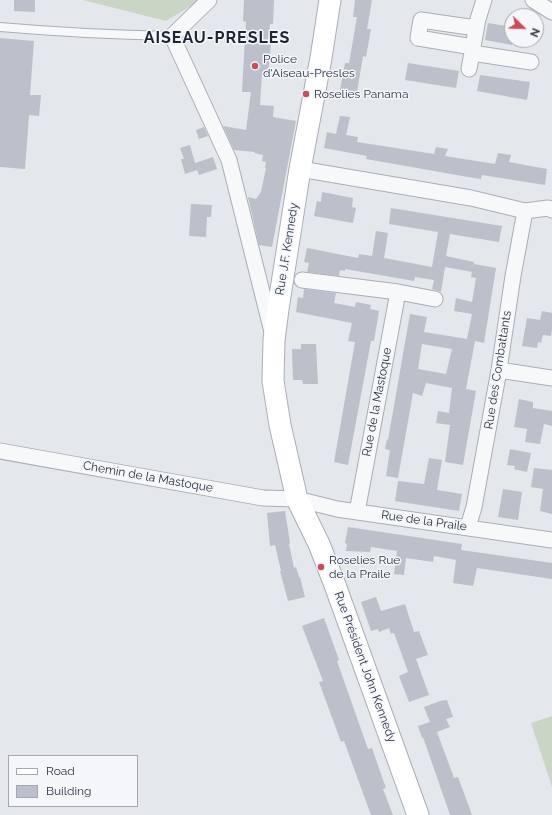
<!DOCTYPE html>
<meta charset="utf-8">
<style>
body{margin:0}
#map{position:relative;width:552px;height:815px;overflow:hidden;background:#e4e7ec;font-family:Raleway,sans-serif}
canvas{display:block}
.legend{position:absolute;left:8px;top:755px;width:130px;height:52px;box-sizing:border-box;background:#f4f6f9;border:1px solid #a4a8b1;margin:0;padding:5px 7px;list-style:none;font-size:12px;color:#2b3445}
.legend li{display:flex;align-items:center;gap:8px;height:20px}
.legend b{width:20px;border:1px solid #a4a8b1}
.north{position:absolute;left:504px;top:8px;width:40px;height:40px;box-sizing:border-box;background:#f4f6f9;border:1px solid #a4a8b1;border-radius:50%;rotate:113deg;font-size:11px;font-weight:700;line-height:16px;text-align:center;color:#2b3445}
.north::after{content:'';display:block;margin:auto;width:14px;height:18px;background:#d1495b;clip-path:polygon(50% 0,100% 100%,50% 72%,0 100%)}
</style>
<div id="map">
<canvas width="552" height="815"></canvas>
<ul class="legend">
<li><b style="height:5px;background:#fff"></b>Road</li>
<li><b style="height:11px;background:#bbc0ca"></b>Building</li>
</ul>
<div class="north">N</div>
</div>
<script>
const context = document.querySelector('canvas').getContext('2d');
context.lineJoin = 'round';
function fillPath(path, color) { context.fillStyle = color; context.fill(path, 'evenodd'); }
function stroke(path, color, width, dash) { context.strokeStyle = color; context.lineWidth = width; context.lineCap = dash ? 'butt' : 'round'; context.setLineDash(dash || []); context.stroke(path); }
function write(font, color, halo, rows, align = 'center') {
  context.font = font + ' Raleway,sans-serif'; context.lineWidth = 3; context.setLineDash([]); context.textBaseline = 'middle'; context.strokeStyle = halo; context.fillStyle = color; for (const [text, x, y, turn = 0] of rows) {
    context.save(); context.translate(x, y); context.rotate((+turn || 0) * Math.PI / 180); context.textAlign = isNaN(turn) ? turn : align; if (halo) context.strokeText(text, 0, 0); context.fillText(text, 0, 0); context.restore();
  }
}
fillPath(new Path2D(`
 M83,0h118l-35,21z
 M552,716v71l-21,-64z`), '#c9d6c5');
fillPath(new Path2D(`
 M14,0h21v12l-21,-1z
 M244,0h30l-1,24h-3l-2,19h3l-3,32 -6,-1 -2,31 14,1 -1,11 23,4 -24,126 -13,-2 -11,-48 8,2 5,-7 5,-24h-1l1,-6 -4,-1 1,-6 -9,-2 1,-1 -21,-2 -11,-24 23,4 5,-38h-9l1,-19 3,-51 -3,-1z
 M355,0h17l-5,29h4l-5,28 -3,-1 -6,36 -17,-2 5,-27h4l8,-46h-4z
 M488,23l24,4v18l-27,-5z
 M0,38l34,3 -4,54h11l-2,21 -10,-1 -4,54 -25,-2z
 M408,63l51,8 -3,17 -51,-8z
 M480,75l50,7 -3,18 -50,-9z
 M340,116l10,1 -4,18 12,2 -1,5 77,12 2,-7 12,2 -3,7 50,8 3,-11 13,2 -2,7 38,7 -2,16 -63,-10 -1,4 -13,-2 -102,-18 1,-3 -43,-8 3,-16 9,2z
 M204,127l4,9 -9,3 -3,-9z
 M190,145l5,18 18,-6 4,12 -18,6 -2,-5 -12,4 -4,-15h3l-4,-11z
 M322,192l31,6 -1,9 4,1 -3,15 -39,-7 3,-15 4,1z
 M191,204l21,1 -1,12h-4l-1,20 -17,-1z
 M391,208l111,18 -3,16 -49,-8 -4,22 28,6 -1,6 1,-4 22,4 -12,75 -9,-2 -9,48 10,2 -13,74 -18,-3 5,-37 -14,-2 2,-12 11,2 3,-25 -26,-5 -4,13 -9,-3 -15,85 -12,-2 4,-26 -5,-1 2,-10 1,1 22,-126 17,3 -3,15 43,7 5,-25 -18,-3 2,-13 16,4 4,-24 -5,-1 1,-5 -27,-5 -4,25 -9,-3 2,-9 -19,-3 -1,4 -69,-12v2l-5,-1 -1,6 -32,-4 2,-9 -5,-1 3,-14 51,10 1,-4 13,2 4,-25 12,2 -4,25 48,9 6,-35 -49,-8zM422,344l30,5 -6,25 -28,-5z
 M304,289l32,4 -2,10 21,4 1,-5 15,3 -1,4 9,2 -5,30h-3l-23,124 -14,-3 21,-120 -7,-1 4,-18 -56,-11 2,-15 5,1z
 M542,311l10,2v16l-1,7 -8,-1 -2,8 -3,-1 -1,6 -15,-2 5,-28 13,2z
 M301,344h15l2,40h-15l-1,-4h-9l-1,-31h9z
 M519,399l14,3v6l19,3v15l-8,-2 -4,20 -15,-2 2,-13 -13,-2z
 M510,449l21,4 -4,19 -13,-3 1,-3 -8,-1z
 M429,458l13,2 -5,30 25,4 -3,17 -64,-10 3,-20 26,3z
 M534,468l18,2v44l-12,-3 3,-22 -12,-2z
 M503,489l19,3 -4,28 -20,-3z
 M285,511l5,32 -1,1 5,24 2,-1 3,10h1l5,20 -17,4 -8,-30h1l-6,-26 -5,1 -3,-33z
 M348,527l114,17 -1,6 91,13v16l-75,-11 -4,18 -20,-3 3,-23 -22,-4 -1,6 -27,-4 -2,17 -10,-1 3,-23 -26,-4 -1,5 -24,-1 1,-7 -2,-1z
 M376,597l5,14 24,-7 9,28 5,-1 9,24 -12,4 13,36 -20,7 -10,-26 9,-4 -14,-39 -3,1 -2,-6 -10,4 -1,-3 -7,2 -10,-29z
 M324,618l15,42 -2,1 31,88 4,-1 8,23 6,17 -3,1 10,26h-22l-27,-74 -3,1 -22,-60 4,-1 -21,-55z
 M447,700l6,17 -7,2 4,8 -13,5 17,46 4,-1 14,38h-22l-27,-78 -1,1 -4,-12 12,-4 -6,-15 16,-6z`), '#bbc0ca');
const lane = new Path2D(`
 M0,27c57,5 115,8 172,9`);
const street = new Path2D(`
 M209,0l-37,36 57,124 43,172
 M533,0l19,12
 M473,47l-55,-9 3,-18 55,8
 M472,53l59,9
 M469,69l9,-50 6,-19
 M300,169l171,29 54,13 -12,65 -14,94 -25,137 -6,20
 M525,211l23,-3 4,2
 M302,280l96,12 37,7
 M499,370l53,8
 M0,451l263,47 34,1 40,10 215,31
 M357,512l41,-220`);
const secondary = new Path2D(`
 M330,0l-9,58 -21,111 -22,140 -4,31 -1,41 7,44 17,74 22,45 16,41 83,230`);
stroke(lane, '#a9aeb7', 10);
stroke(street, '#a9aeb7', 17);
stroke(secondary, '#a9aeb7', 23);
stroke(lane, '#f7f8fa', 8);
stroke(street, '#f7f8fa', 15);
stroke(secondary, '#fff', 21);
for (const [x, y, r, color] of [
 [255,66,4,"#d1495b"],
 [306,94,4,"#d1495b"],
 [321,567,4,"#d1495b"]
]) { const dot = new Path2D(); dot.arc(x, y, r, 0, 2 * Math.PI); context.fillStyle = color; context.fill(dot); stroke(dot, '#f4f6f9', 1.5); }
write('12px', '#2b3445', '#f4f6f9', [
 ["Police",263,59],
 ["d'Aiseau-Presles",263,73],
 ["Roselies Panama",314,94],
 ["Roselies Rue",329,560],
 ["de la Praile",329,574]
], 'left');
write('12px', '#2b3445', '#f4f6f9', [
 ["Rue J.F. Kennedy",287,249,-81],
 ["Rue des Combattants",498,370,-81],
 ["Rue de la Mastoque",377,402,-79],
 ["Chemin de la Mastoque",148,477,10],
 ["Rue de la Praile",424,521,8],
 ["Rue Président John Kennedy",365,667,70]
]);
context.letterSpacing = '1px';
write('bold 16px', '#1d2536', '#f4f6f9', [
 ["AISEAU-PRESLES",217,38]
]);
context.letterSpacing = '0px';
</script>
